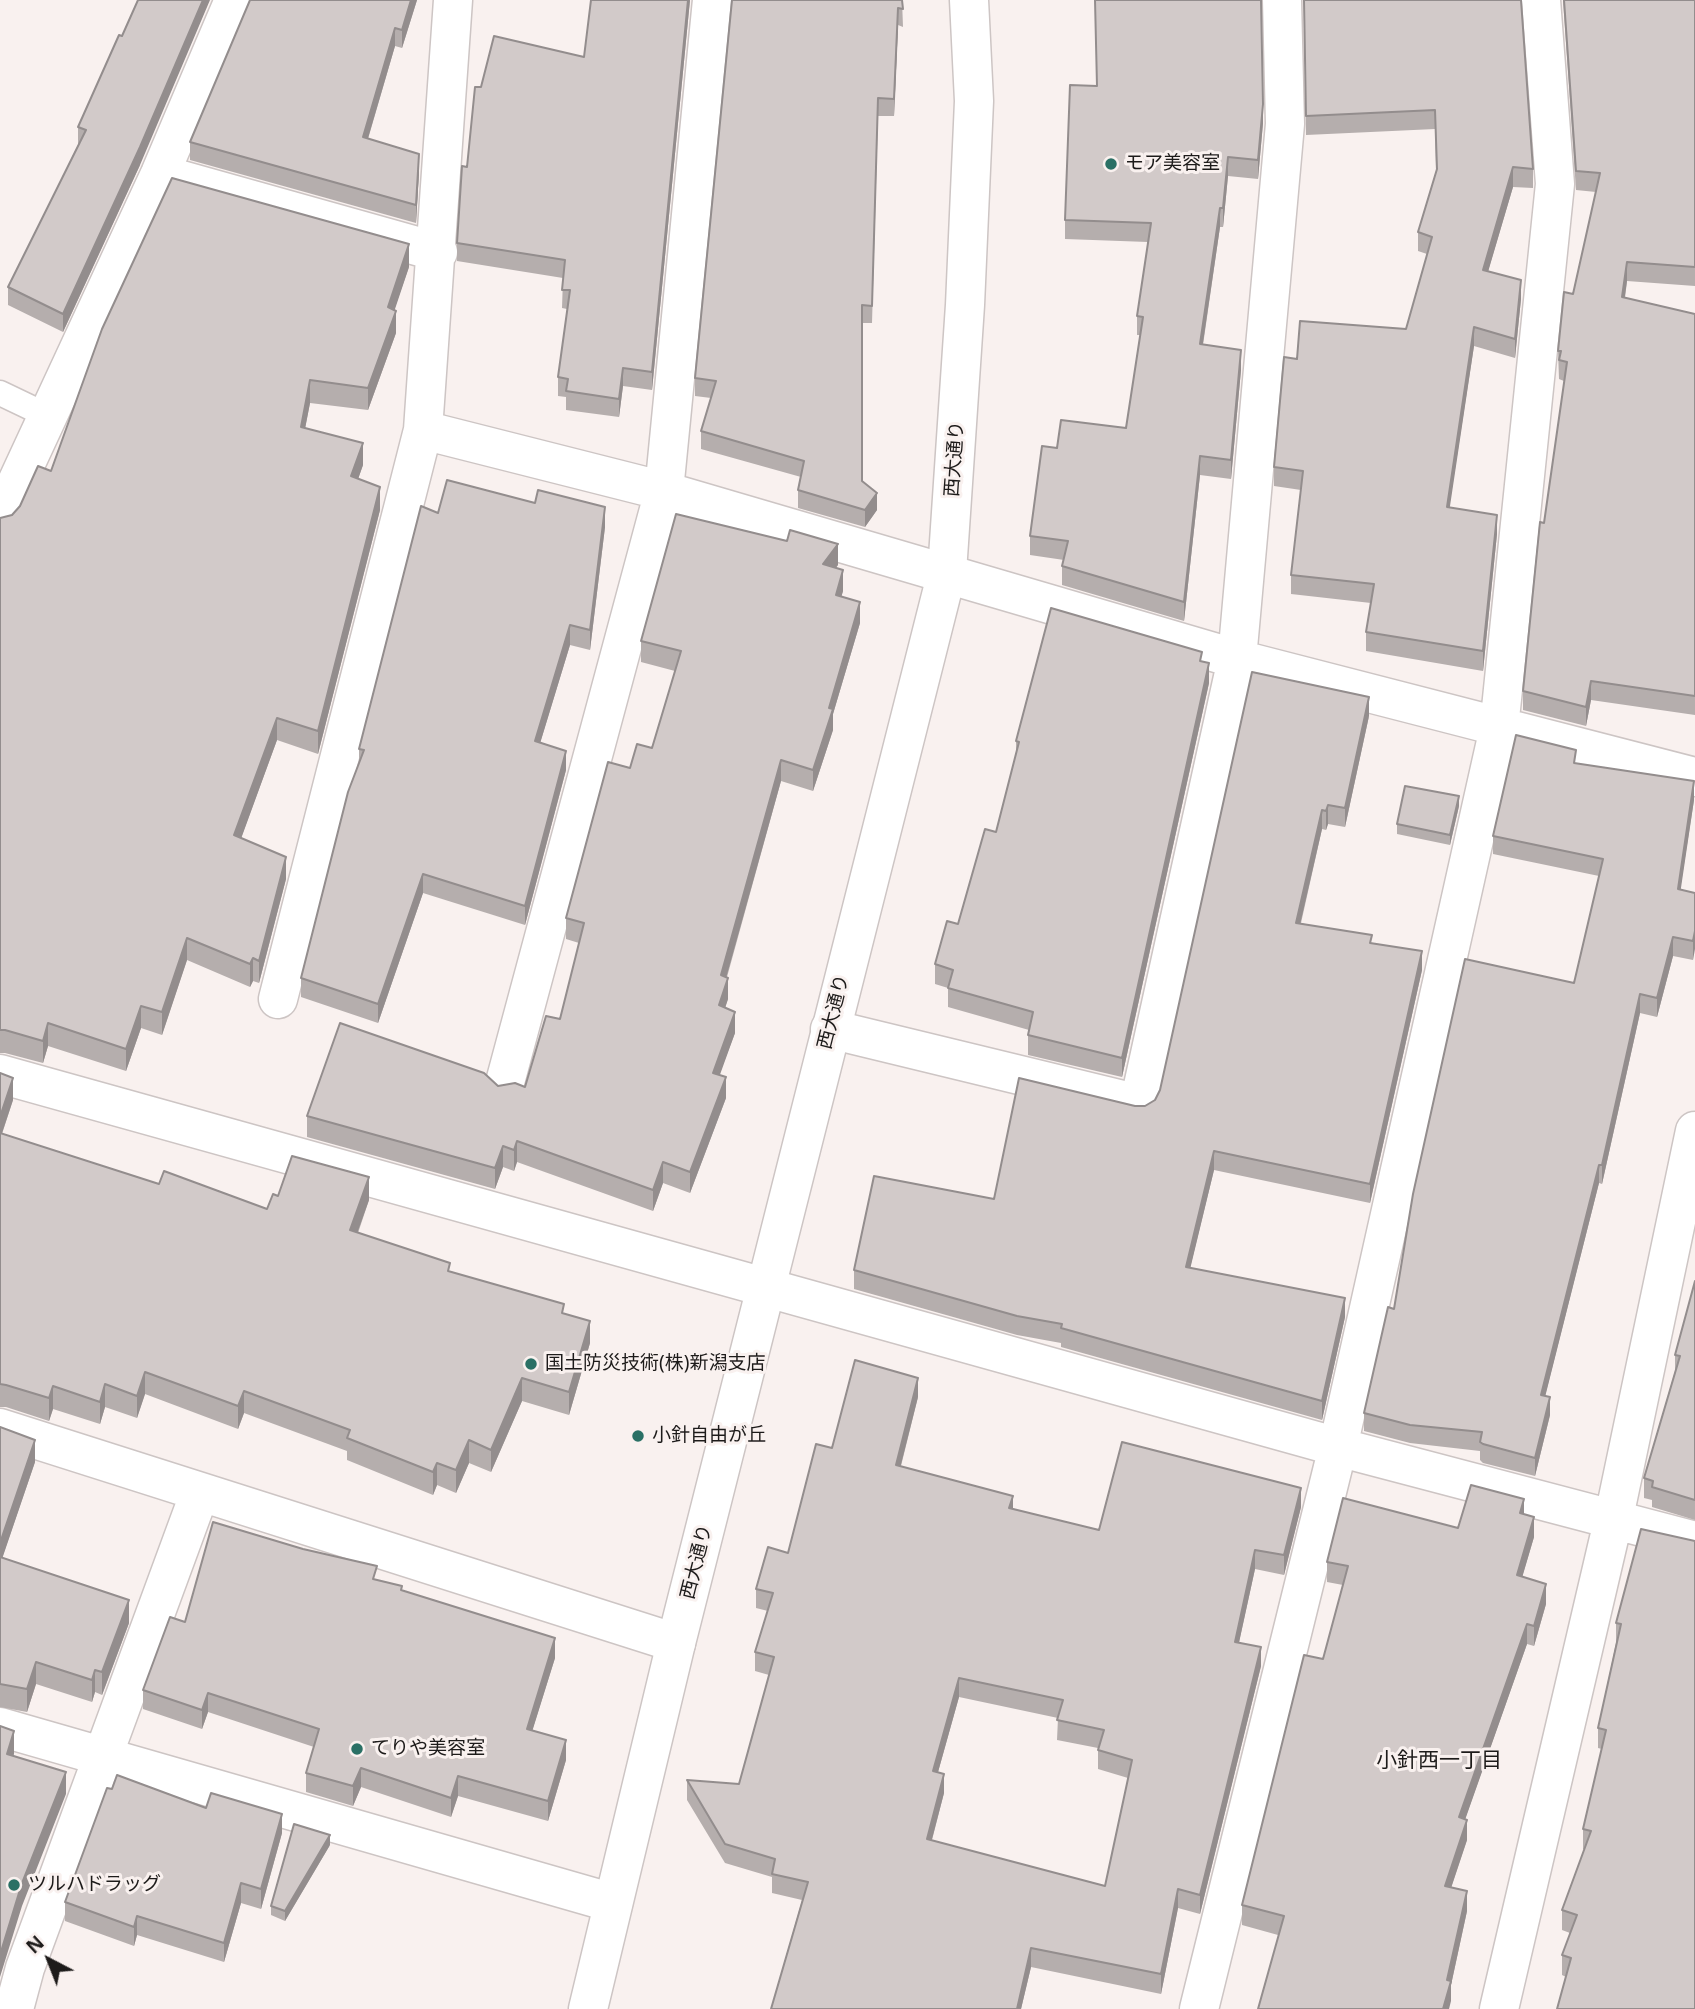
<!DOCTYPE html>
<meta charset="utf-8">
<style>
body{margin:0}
#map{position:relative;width:1695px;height:2009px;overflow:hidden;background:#f9f1ef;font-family:"Noto Sans",sans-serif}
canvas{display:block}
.north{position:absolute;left:14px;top:1925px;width:70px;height:70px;-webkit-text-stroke:5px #f9f1ef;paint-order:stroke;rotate:318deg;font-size:19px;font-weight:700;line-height:28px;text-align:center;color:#1d1b1a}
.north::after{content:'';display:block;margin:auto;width:24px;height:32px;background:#1d1b1a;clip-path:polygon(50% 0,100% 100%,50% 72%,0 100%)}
</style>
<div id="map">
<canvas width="1695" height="2009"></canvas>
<div class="north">N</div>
</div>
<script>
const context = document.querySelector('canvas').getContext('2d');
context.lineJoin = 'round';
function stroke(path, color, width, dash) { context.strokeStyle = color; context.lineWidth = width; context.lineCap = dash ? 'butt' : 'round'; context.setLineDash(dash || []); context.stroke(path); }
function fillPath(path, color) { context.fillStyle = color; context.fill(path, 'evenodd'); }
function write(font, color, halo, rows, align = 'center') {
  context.font = font + ' "Noto Sans","Noto Sans JP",sans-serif'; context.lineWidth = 6; context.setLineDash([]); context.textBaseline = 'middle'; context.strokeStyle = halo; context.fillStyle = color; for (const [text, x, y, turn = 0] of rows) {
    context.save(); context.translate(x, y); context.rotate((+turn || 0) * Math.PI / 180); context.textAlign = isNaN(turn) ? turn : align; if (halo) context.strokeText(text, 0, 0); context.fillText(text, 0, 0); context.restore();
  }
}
const service = new Path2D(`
 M0,393l46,22`);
const minor = new Path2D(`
 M160,174l278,78
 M423,430l241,61 573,168 458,118
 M0,519l160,-345 74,-174
 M278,999l145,-569 30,-430
 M830,1029l309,75 98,-445 48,-535 -3,-124
 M0,1074l1338,373 357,94
 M504,1086l160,-595 48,-491
 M0,1428l676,215
 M0,1727l613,176
 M14,2009l11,-41 175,-476
 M1199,2009l139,-562 161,-719 56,-544 -14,-184
 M1499,2009l115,-492 81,-386`);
const tertiary = new Path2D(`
 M588,2009l88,-366 271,-1071 18,-267 9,-204 -5,-101`);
stroke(service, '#cdc5c4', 27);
stroke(minor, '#cdc5c4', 41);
stroke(tertiary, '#cdc5c4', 41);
stroke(service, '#fff', 24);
stroke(minor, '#fff', 38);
stroke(tertiary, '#fff', 38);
fillPath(new Path2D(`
 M250,0h167l-15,48 -7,-2 -27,93 51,33 -3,51 -226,-63v-18z
 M690,0l-38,390 -29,-4 -4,31 -53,-7v-13l-8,-1v-19l9,-68 -5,-1 1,-30 -106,-17v-18l10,-76 14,-80 103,-30z
 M902,0l1,27 -5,-2 -4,91h-16l-6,207h-10v158l15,29 -12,17 -67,-19v-18l3,-13 -100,-28v-18l10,-33 -16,-2v-18z
 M1304,0l229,169v19l-20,-1 -25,84 33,28 -6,59 -41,-12 -25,162 48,26 -14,137 -117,-20v-19l5,-29 -80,-9v-19l10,-85 -27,-4v-19l23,-108 109,-30 21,-75 -9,-3v-19l18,-61 -1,-42 -129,6z
 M1563,0h132v286l-68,-5 -2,17 70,16v401l-104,-15 -5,26 -63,-16v-19l41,-310 -5,-2 -1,-28 15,-57 23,-102 -20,-2z
 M119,35l21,130 -77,167 -55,-27v-18l70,-142v-18z
 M1096,86l167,37 -5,56 -30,-3 -5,51h-3l-17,118 38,25 -10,109 -31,-4 -16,146 -122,-36v-19l2,-6 -34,-5v-19l27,-88 69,-20 14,-93h-3v-19l11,-74 -83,-3v-19z
 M409,267l-15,43 2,23 -28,77 -58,-7 -5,25 58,37 -5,14 22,31 -62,244 -41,-14 -36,98 45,41 -27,104 -6,-2 -3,6 -63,-27 -25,75 -21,-7 -15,43 -78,-25 -5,17 -38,-10h-5v-535l12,-3 39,-44z
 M438,513l167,14 -15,123 -20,-5 -30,98 26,27 -41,155 -102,-32 -45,130 -77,-26v-19l58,-216v-13z
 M838,565l-3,3 8,23 -2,6 19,26 -27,91v16l-20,61 -32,-10 -54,196 1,22 -3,9 10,25 -16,42 7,23 -36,95 -27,-10 -10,28 -136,-49 -3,9 -11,-4 -8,22 -188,-52v-21l191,-30 27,1 35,-68 19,-76 -13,-4v-21l64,-150 22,-20 23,-77 -34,-9v-21z
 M1202,662l7,21 -87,394 -94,-22v-20l1,-5 -81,-23v-19l-13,-4v-20l23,-40 38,-92 20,-77v-14z
 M1369,716l-24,111 -17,-3 -2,6 -4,-1 -21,94 71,20 50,27 -52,233 -156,-33 -24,98 155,49 -23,103 -261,-73v-4l-44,-8 -163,-46v-19l140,-71 141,-93h10l10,-6z
 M1576,764l118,36 -14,90 15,3 -2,67 -20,-4 -16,61 -17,-4 -38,171 -3,-1 -54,213 5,19 -15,61 -52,-13 -3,-3v-9l-70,-8 -46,-12v-18l30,-104 180,-326 25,-107 -106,-22v-18z
 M1459,806l-9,39 -53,-11v-10z
 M0,1073l13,27 -11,34 157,50 108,25 11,-13 91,4 -11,33 92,38 114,42 26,30 -21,72 -47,-14 -31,71 -22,-9 -13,30 -19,-8 -4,10 -86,-35v-9l-103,-38 -6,16 -93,-35 -8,24 -32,-11 -5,17 -47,-15 -4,12 -43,-14h-6z
 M1695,1281v239l-43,-13v-7l-8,-2v-20l31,-107v-16z
 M918,1397l-17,69 112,43 86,21 202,-23 -17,68 -29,-6 -16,73 22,24 -61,248 -22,-6 -17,86 -130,-27 -10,42h-250l31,-109 -30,-7v-16l-47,-14 -38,-63v-20l52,4 30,-109 -14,-4v-19l13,-41 -12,-3v-19l32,-36 44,-105zM959,1697l99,21 -1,22 41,8v21l30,9 -23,108 -173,-46 12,-47 -6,-21z
 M0,1427l35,35 -33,96 127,65 -27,72 -7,-3 -3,10 -56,-18 -9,28 -27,-5z
 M1524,1514l10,23 -12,40 24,27 -12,42 -7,-2 -62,175 2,21 -16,48 16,23 -16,74v16l-173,-66 -36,-10v-20l81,-246 20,-74 -16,-3v-20l131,-34z
 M1695,1541l-129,436 -4,-2v-20l8,-22 -8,-3v-20l22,-61h-1v-20l19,-80 -4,-1v-20l18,-85v-20z
 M377,1580l178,78 -23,73 34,29 -18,61 -90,-25 -7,21 -90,-30 -8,19 -47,-14v-19l8,-26 -106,-35 -6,17 -59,-20v-19l42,-68z
 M206,1808l76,25 -21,76 -20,-6 -17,59 -87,-27 -3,11 -69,-25v-19z
 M330,1845l-45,76 -14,-6v-9z`), '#b5aead');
fillPath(new Path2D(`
 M203,0h7l-70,165 -77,167v-18z
 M411,0h6l-15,48v-18z
 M688,0h2l-38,390v-18z
 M898,8v17l-4,91v-17z
 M395,28v18l-32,109v-18z
 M1263,104v19l-5,56v-19z
 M419,154v18l-3,51v-18z
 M1228,157v19l-5,51v-19z
 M1513,167v20l-30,102v-19z
 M1220,208v19l-20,136v-19z
 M409,244v23l-21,63v-23z
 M1627,262v19l-5,35v-19z
 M1521,280v19l-6,59v-19z
 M396,311v22l-28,77v-22z
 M1474,327v19l-27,180v-19z
 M1241,350v20l-10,109v-19z
 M623,368v18l-4,31v-18z
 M310,380v23l-9,47v-23z
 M363,443v22l-12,34v-23z
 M1200,456v19l-16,146v-19z
 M380,487v23l-62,244v-23z
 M877,493v17l-12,17v-17z
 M605,507v20l-15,123v-20z
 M1497,515v19l-14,137v-20z
 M838,544v21l-15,20v-21z
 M843,570v21l-7,25v-21z
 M860,602v21l-27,91v16l-20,61v-21l16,-62z
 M570,625v20l-35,115v-19z
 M1209,663v20l-87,394v-19z
 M1591,681v19l-5,26v-19z
 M1369,697v19l-24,111v-19z
 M277,718v22l-43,118v-23z
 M566,751v19l-41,155v-19z
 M781,760v21l-60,215v-21z
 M1694,781v19l-16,108v-19z
 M1459,796v10l-9,39v-10z
 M1328,805v19l-2,6v-19z
 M1322,810v19l-26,113v-19z
 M286,857v22l-27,104v-22z
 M423,874v19l-45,130v-19z
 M1695,931v18l-2,11v-19z
 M1673,937v19l-16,61v-19z
 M187,938v22l-25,75v-23z
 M1422,951v19l-52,233v-19z
 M253,958v23l-3,6v-23z
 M728,978v21l-9,27v-21z
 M1640,994v19l-38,171v-19z
 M141,1006v22l-15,43v-22z
 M735,1012v21l-22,61v-21z
 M48,1023v23l-5,17v-22z
 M726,1077v21l-36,95v-21z
 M13,1078v22l-13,39v-22z
 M517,1141v21l-3,9v-21z
 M503,1146v21l-8,22v-21z
 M1214,1151v19l-28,116v-19z
 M663,1162v21l-10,28v-21z
 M1599,1165v18l-58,230v-18z
 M369,1177v23l-19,53v-23z
 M1345,1298v19l-23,103v-19z
 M590,1321v22l-21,72v-23z
 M145,1372v22l-8,24v-22z
 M522,1378v23l-31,71v-22z
 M918,1378v19l-22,87v-19z
 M105,1384v23l-5,17v-22z
 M53,1386v23l-4,12v-23z
 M244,1391v22l-6,16v-23z
 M1550,1397v18l-15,61v-18z
 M35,1440v22l-35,103v-22z
 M469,1440v23l-13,30v-23z
 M437,1463v22l-4,10v-23z
 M1301,1488v19l-17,68v-20z
 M1013,1496v19l-4,-7z
 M1524,1499v20l-4,-6z
 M1534,1517v20l-17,58v-20z
 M1255,1550v19l-20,92v-19z
 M1546,1584v20l-12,42v-20z
 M129,1600v23l-27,72v-23z
 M1527,1624v20l-68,193v-20z
 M555,1638v20l-28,90v-19z
 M1261,1647v19l-61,248v-19z
 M36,1662v22l-9,28v-23z
 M95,1670v22l-3,10v-22z
 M959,1678v19l-26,93v-19z
 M208,1693v19l-6,17v-19z
 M14,1731v23l-7,22v-22z
 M566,1740v20l-18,61v-20z
 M361,1768v19l-8,19v-20z
 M66,1772v22l-44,112 -22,71v-22l22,-72z
 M944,1774v19l-17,65v-19z
 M458,1776v20l-7,21v-19z
 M282,1814v19l-21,76v-20z
 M1467,1820v20l-22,66v-20z
 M330,1835v10l-45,76v-10z
 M241,1883v20l-17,59v-19z
 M1178,1889v19l-17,86v-20z
 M1467,1891v20l-16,74v16l-2,8h-6l4,-29z
 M137,1916v19l-3,11v-19z
 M1031,1948v19l-10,42h-4z`), '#938d8d');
const building = new Path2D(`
 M138,0h65l-63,147 -77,167 -55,-27 78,-157 -8,-3 41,-92 3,1z
 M250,0h161l-9,30 -7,-2 -32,109 56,17 -3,51 -226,-63z
 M591,0h97l-36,372 -29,-4 -4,31 -53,-8 2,-12 -10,-2 12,-87h-8l3,-30 -108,-17 5,-77 5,1 8,-80h6l13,-51 90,21z
 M732,0h170l1,9 -5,-1 -4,91 -16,-1 -6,208 -10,-1v176l15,12 -12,17 -67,-20 6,-29 -103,-30 15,-50 -21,-3z
 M1095,0h166l2,104 -5,56 -30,-3 -5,51h-3l-20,136 41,6 -10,110 -31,-4 -16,146 -122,-36 6,-25 -38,-5 12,-90 15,2 4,-28 65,8 17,-111 -6,-1 14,-93 -86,-3 5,-135 27,1z
 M1304,0h217l12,169 -20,-2 -30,103 38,10 -6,59 -41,-12 -27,180 50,8 -14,136 -117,-19 8,-48 -83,-9 12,-104 -29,-4 10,-110 13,2 3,-38 106,8 26,-92 -14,-5 19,-63 -2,-59 -129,6z
 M1564,0h131v267l-68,-5 -5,35 73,17v382l-104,-15 -5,26 -63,-16 17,-169 4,1 23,-161 -8,-2 2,-9h-3l6,-59 9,2 27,-121 -24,-2z
 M172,178l237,66 -21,63 8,4 -28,77 -58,-8 -9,47 62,16 -12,33 29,11 -62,244 -41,-13 -43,117 52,22 -27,104 -6,-3 -3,6 -63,-26 -25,74 -21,-6 -15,43 -78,-26 -5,18 -38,-11h-5v-512l12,-3 8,-9 18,-40 13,5 51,-142z
 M447,480l88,23 3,-13 67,17 -15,123 -20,-5 -35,116 31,10 -41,155 -102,-32 -45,130 -77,-26 47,-186 16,-42 -5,-1 62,-243 17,7z
 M676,514l111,27 3,-11 48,14 -15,20 20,6 -7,25 24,7 -31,106 4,1 -20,61 -32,-10 -60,215 7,3 -9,27 16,7 -22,61 13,4 -36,95 -27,-10 -10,28 -136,-49 -3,9 -11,-4 -8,22 -188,-52 33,-93 144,50 14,13 17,-3 10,4 21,-71 14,3 24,-96 -18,-5 42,-156 22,6 7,-24 15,4 29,-97 -40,-10z
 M1051,608l151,44 -2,9 9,2 -87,395 -94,-23 5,-23 -85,-24 5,-18 -18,-6 12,-43 11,3 27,-95 11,3 23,-90 -3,-1z
 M1252,672l117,25 -24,111 -17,-3 -2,6 -4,-1 -26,113 76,12 -2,8 52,8 -52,233 -156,-33 -28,116 159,31 -23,103 -261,-73 1,-4 -45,-8 -163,-46 20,-94 120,23 25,-121 116,28h10l10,-6 5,-10z
 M1516,735l60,15 -2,13 120,18 -16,108 17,4v38l-2,10 -20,-4 -16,61 -17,-4 -38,171h-3l-58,230 9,2 -15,61 -52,-14 -3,-2 2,-10 -72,-7 -46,-12 24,-106 6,2 19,-115 52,-235 109,24 29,-124 -110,-23z
 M1405,786l54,10 -9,39 -53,-11z
 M0,1073l13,5 -13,39z
 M0,1133l159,51 5,-13 103,38 6,-15 5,2 14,-40 77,21 -19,53 100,33 -2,8 116,33 -2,9 28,8 -21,71 -47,-14 -31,72 -22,-10 -13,30 -19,-7 -4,9 -86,-34 3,-8 -106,-39 -6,15 -93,-34 -8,24 -32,-12 -5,18 -47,-16 -4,12 -43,-13 -6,-1z
 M1695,1281v219l-43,-13 1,-6 -9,-3 36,-122 -5,-1z
 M855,1360l63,18 -22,87 117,31 -4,12 90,22 23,-88 179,46 -17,67 -29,-5 -20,92 26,5 -61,248 -22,-6 -17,85 -130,-26 -14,61h-246l37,-127 -36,-8 3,-15 -50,-15 -38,-64 52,4 35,-127 -19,-5 18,-59 -17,-4 12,-42 20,6 28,-109 16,4zM959,1678l104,22 -6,20 47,10 -6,20 34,10 -27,126 -178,-47 17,-65 -11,-3z
 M0,1427l35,13 -35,103z
 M1471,1485l53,14 -4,14 14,4 -17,58 29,9 -12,42 -7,-2 -68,193 8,3 -22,66 22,5 -20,89 4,1 -8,28h-185l26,-93 -42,-11 62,-250 19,4 25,-93 -21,-4 16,-64 115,30z
 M213,1522l90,27 74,17 -4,13 29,7 -1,4 154,48 -28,91 39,11 -18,61 -90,-25 -7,22 -90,-30 -8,18 -47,-13 13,-44 -111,-36 -6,17 -59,-20 27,-73 15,5z
 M1641,1529l54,12v468h-138l14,-51 -9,-3 15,-40 -15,-5 29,-79 -8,-2 23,-99 -8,-2 23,-104 -5,-1z
 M0,1557l129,43 -27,72 -7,-2 -3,10 -56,-18 -9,27 -27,-5z
 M0,1726l14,5 -7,23 59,18 -44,111 -22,72z
 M117,1775l89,33 5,-15 71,21 -21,75 -20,-6 -17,60 -87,-27 -3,11 -69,-25 42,-114 5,1z
 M294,1824l36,11 -45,76 -14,-5z`);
fillPath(building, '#d2cac9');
stroke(building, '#938d8d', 2);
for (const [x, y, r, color] of [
 [1111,164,7,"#2a7065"],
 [531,1364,7,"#2a7065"],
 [638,1436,7,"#2a7065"],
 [357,1749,7,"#2a7065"],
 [14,1885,7,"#2a7065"]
]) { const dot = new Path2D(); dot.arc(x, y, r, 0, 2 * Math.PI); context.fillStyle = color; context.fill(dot); stroke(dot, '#f9f1ef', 2.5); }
write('19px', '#1d1b1a', '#f9f1ef', [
 ["モア美容室",1125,164],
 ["国土防災技術(株)新潟支店",545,1364],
 ["小針自由が丘",652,1436],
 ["てりや美容室",371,1749],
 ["ツルハドラッグ",28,1885]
], 'left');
write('19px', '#1d1b1a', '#f9f1ef', [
 ["西大通り",955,459,-86],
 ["西大通り",834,1012,-76],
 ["西大通り",697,1562,-76]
]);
write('21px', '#1d1b1a', '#f9f1ef', [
 ["小針西一丁目",1439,1761]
]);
</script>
